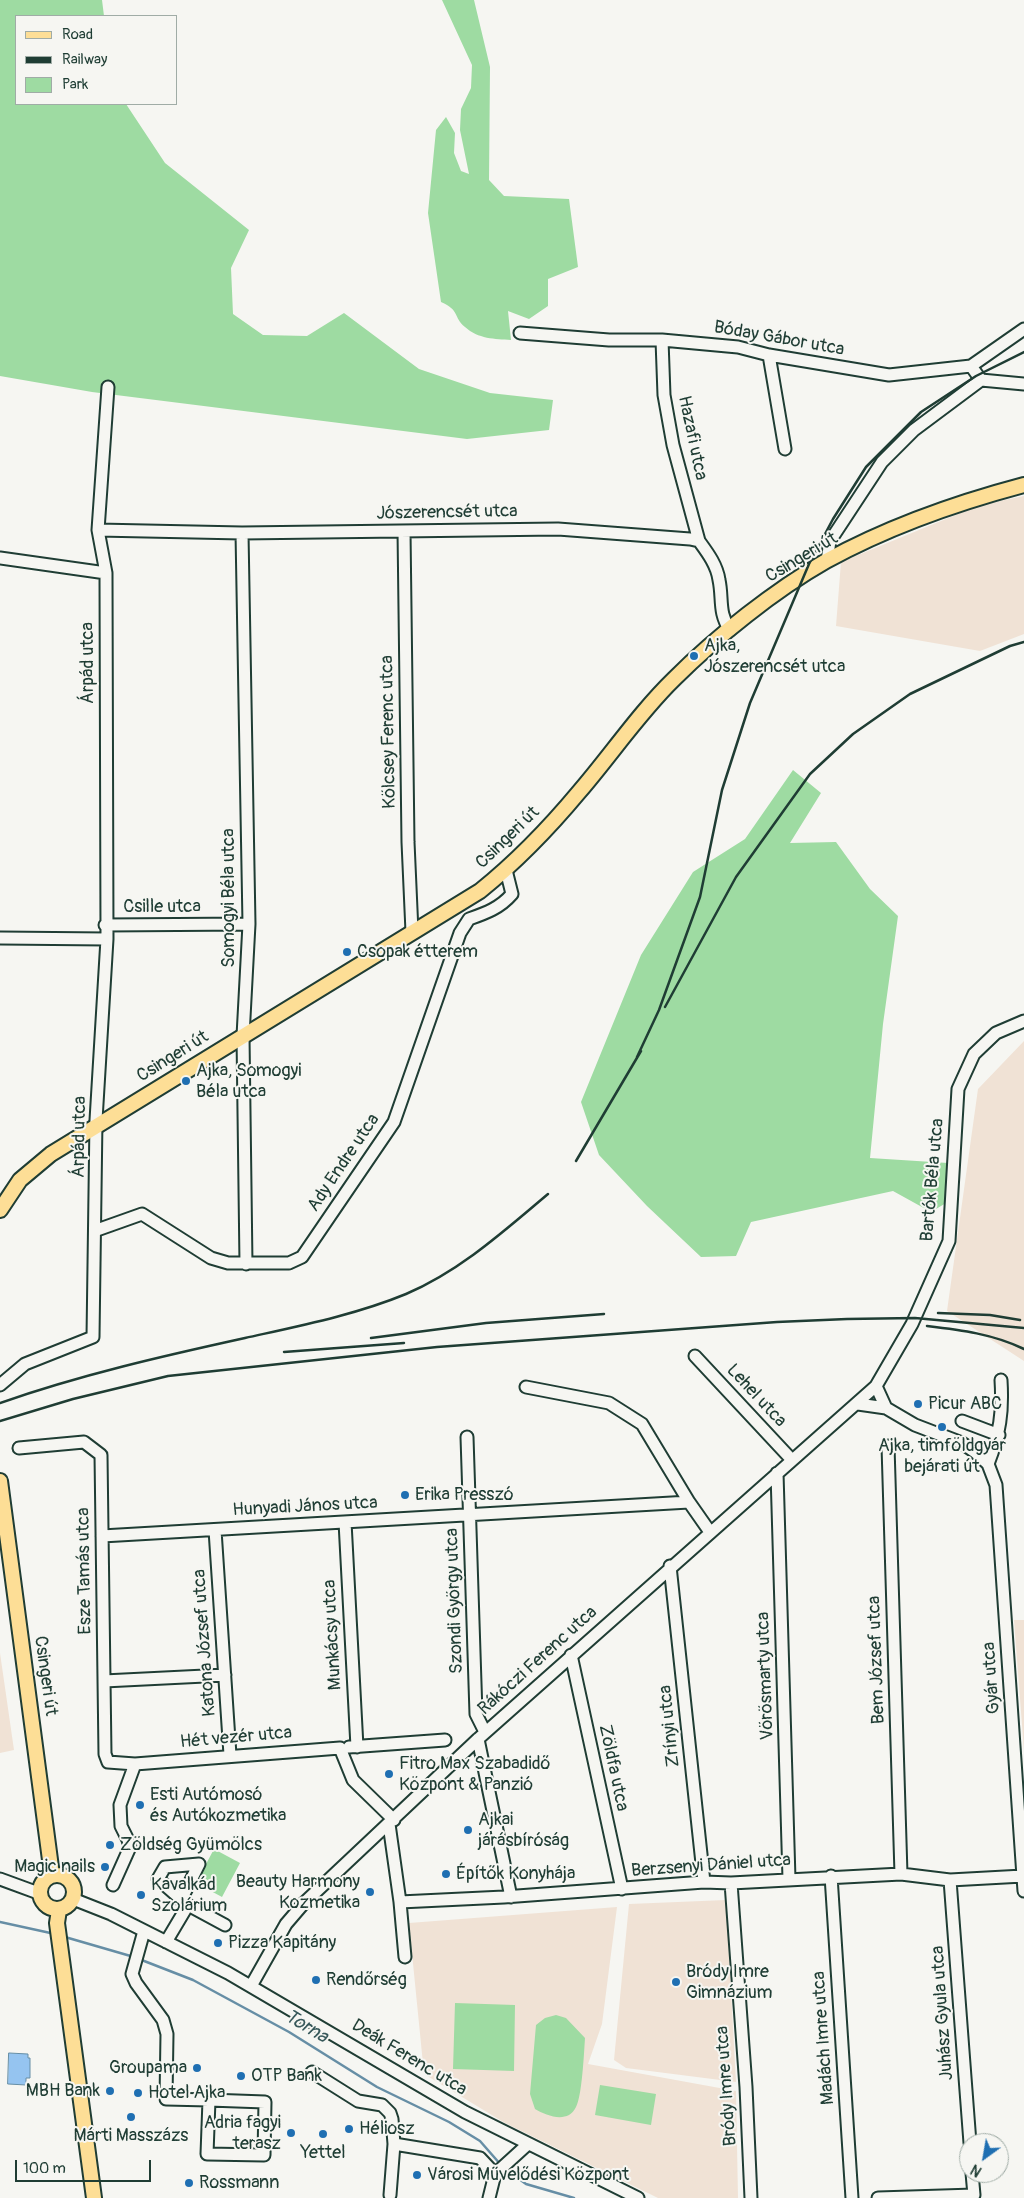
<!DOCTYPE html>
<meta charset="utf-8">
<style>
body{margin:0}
#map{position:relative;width:1024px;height:2198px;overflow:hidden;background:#f6f6f2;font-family:Pangolin,sans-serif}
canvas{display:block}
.legend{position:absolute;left:15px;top:15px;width:162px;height:90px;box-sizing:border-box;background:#f6f6f2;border:1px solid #a0aca6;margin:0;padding:6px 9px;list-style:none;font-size:15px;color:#1f3d34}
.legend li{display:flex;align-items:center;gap:10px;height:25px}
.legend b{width:25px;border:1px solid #a0aca6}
.north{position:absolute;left:959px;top:2133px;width:50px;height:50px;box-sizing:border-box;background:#f6f6f2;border:1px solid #a0aca6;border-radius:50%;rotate:212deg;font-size:14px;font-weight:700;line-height:20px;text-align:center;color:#1f3d34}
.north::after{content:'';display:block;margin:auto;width:18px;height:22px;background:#1f6fb2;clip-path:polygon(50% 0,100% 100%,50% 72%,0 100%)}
.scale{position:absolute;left:15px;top:2160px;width:136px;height:22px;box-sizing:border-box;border:2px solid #1f3d34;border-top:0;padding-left:6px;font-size:15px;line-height:18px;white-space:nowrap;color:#1f3d34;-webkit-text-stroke:4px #f6f6f2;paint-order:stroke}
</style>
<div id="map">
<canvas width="1024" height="2198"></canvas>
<ul class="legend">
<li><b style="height:6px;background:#fdde96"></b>Road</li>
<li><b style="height:6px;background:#1f3d34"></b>Railway</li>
<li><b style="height:14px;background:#9edba2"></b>Park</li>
</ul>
<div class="north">N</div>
<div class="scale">100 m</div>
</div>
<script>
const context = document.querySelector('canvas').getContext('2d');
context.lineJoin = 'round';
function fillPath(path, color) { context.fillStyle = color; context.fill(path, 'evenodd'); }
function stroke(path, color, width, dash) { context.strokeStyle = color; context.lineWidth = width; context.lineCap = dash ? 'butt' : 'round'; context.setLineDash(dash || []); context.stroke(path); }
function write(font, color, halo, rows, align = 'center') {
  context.font = font + ' Pangolin,sans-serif'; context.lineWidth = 4; context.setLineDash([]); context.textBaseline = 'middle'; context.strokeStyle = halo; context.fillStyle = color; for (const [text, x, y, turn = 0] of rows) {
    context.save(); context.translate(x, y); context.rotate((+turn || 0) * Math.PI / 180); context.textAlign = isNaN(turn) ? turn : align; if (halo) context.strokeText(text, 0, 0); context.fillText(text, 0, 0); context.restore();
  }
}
fillPath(new Path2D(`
 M1024,496v138l-44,17 -144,-25 5,-64 139,-57z
 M1024,1041v320l-77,-50 31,-222z
 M1014,1620h10v131z
 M0,1653l14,97 -14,3z
 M726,1900l10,182 -110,-14 -12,-8 15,-156z
 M617,1907l-15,117 -14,40 148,27 2,107h-80l-153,-75 -81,-49 -15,-151z`), '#f0e2d5');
fillPath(new Path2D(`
 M0,0h102l2,16h-88v88h110l39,59 84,67 -18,38 2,46 30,21 44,1 37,-23 75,56 71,24 63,7 -4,30 -82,9 -375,-47 -92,-16z
 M442,0h32l16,67 -1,113 15,16 65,3 9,68 -30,12v27l-19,13 -21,-8 3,29c-16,-1 -33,-1 -46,-13 -12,-10 -5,-17 -24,-25l-13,-89 8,-83 10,-13 9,16 -1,20 7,18 8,3 -9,-44 1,-21 10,-21 1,-23z
 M793,770l28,23 -31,50 46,-1 34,47 28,27 -15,108 -13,134 78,5 -2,40 -15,9 -38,-21 -142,31 -15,34 -35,1 -54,-51 -48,-51 -18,-53 60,-147 52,-83 52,-33z
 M214,1849l26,14 -18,34 -26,-14z
 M455,2003l60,2 -1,66 -61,-2z
 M556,2015l10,3 19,20c-1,15 -3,58 -9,69 -8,17 -29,9 -41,2l-5,-15 6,-69 9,-7z
 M600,2085l56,9 -5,31 -56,-10z`), '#9edba2');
const water = new Path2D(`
 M9,2053l19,1v4h2v20h-4v7l-18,-1z`);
fillPath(water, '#95c4f0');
stroke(water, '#668ea5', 1);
stroke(new Path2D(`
 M0,1922l55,12
 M65,1937l69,20
 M139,1959l54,21 96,52 88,55 72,35 31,19 21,24
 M505,2169l21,15 48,14`), '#668ea5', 2.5);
const minor = new Path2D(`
 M520,333l89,7h53l76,7 31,8 120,20 82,-9 10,14 43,4
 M662,340l2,55 9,50 26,96
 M769,355l16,94
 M971,366l53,-37
 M98,530l144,3 316,-4 132,10 9,2c8,11 18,24 20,39 4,18 -1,33 11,50
 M404,531l4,311 4,90
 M242,533l7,391 -6,112 3,228
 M0,558l106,15
 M827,561l3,-20 52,-79 32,-32 67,-50
 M105,925l144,-1
 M0,938l107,1
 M97,1230l45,-16 69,44 17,5h61l13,-6 92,-135 66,-189 9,-14c17,-6 31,-11 43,-25l-6,-24
 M695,1356l97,104
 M0,1385l25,-21 68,-27 3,-217 11,-181 -1,-366 -8,-43 10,-143
 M876,1386l10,22 29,17 47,18 13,9 13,12 8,21 28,406
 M526,1387l83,16 33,21 47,78
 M858,1404l28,4
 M962,1421l37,14
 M467,1437l9,277 9,18
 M888,1446l13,428
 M19,1448l65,-6 17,13 4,299 3,8 27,2 205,-16 13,32 41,40
 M988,1464c12,-31 15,-52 13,-84
 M777,1473l12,406
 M345,1522l12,225
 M215,1530l15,225
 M102,1536l587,-34 21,30
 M670,1566l34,316
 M571,1655l51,234
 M104,1681l121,-6
 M478,1739l33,158
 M349,1747l96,-7
 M389,1824l11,78
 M831,1876l21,322
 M0,1879l41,15
 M950,1880l20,263
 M731,1883l15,204 5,111
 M113,1885l17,-38 -2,-7 -7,-14 -1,-21 15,-41
 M73,1899l38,15 117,59 237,139 173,86
 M188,1905l37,20
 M144,1931l-12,43 4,9 27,37 4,14 -1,65 43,1
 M166,1942l22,-37 -30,-26 7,-12 34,-3 -18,36
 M405,1957l-5,-55 104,-5 200,-15 27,1 170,-9 49,6 73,-4
 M251,1986l35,-62 18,-21 174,-164 398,-353 36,-62 37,-83 9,-152 16,-35 22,-21 28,-12
 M312,2072l46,29 24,4 8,8 2,6 2,25 86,14 15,16 -6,24
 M209,2100l56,2 -1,53 -57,-1z
 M495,2174l33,-30
 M390,2195l4,-51
 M878,2198l96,-3 -2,-22`);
const major = new Path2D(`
 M0,1210l20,-30 31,-26 429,-263c36,-29 69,-63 99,-99 32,-37 60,-79 95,-113 42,-42 101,-89 152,-118 62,-34 130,-58 198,-76
 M0,1481l52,394
 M40 1892a17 17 0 1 1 34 0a17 17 0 1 1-34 0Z
 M59,1910l-2,13 37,275`);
stroke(minor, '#1f3d34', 15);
stroke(major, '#1f3d34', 18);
stroke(minor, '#f6f6f2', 11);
stroke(major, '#fdde96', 14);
stroke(new Path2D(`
 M665,1007l71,-130 74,-103 43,-40 57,-40 100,-48 14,-4
 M637,1057l22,-47 41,-113 22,-107 28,-87 59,-139 24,-45 33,-52 55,-55 55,-36 48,-24
 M576,1161l65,-110
 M938,1313l52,2 30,5
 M927,1326c34,4 66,8 97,23
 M371,1338l115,-15 118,-9
 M284,1352l120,-9
 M0,1403c80,-28 163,-47 245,-65 54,-12 110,-23 161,-44 54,-23 98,-63 142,-100
 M0,1421l73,-22 95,-23 269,-29 340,-25 70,-3 68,-1 109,10`), '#1f3d34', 2.5);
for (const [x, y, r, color] of [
 [694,656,5,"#1f6fb2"],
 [347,952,5,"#1f6fb2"],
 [186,1081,5,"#1f6fb2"],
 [918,1404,5,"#1f6fb2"],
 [942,1427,5,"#1f6fb2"],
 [405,1495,5,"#1f6fb2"],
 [389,1774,5,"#1f6fb2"],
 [140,1805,5,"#1f6fb2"],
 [468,1830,5,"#1f6fb2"],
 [110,1845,5,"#1f6fb2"],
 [105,1867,5,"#1f6fb2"],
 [446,1874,5,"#1f6fb2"],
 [370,1892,5,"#1f6fb2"],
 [141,1895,5,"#1f6fb2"],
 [218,1943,5,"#1f6fb2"],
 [316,1980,5,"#1f6fb2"],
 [676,1982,5,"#1f6fb2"],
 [197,2068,5,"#1f6fb2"],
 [241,2076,5,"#1f6fb2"],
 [110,2091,5,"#1f6fb2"],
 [138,2093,5,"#1f6fb2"],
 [131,2117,5,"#1f6fb2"],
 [349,2129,5,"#1f6fb2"],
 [291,2133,5,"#1f6fb2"],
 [323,2134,5,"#1f6fb2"],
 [417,2175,5,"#1f6fb2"],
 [189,2183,5,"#1f6fb2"]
]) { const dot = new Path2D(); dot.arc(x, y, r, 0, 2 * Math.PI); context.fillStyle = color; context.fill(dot); stroke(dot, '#f6f6f2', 2); }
write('18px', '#1f3d34', '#f6f6f2', [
 ["Bóday Gábor utca",779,339,10],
 ["Hazafi utca",692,438,78],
 ["Jószerencsét utca",447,513,-1],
 ["Csingeri út",802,558,-31],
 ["Árpád utca",88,663,-90],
 ["Kölcsey Ferenc utca",389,732,-91],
 ["Csingeri út",508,838,-44],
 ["Somogyi Béla utca",229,898,-90],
 ["Csille utca",162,907],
 ["Csingeri út",173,1057,-32],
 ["Árpád utca",80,1137,-89],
 ["Ady Endre utca",344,1163,-56],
 ["Bartók Béla utca",933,1180,-85],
 ["Lehel utca",756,1396,47],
 ["Hunyadi János utca",305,1507,-3],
 ["Esze Tamás utca",85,1571,-91],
 ["Szondi György utca",455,1601,-92],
 ["Munkácsy utca",333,1635,-93],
 ["Katona József utca",205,1643,-94],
 ["Bem József utca",877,1660,-92],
 ["Rákóczi Ferenc utca",538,1661,-42],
 ["Csingeri út",45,1676,82],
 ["Vörösmarty utca",766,1676,-92],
 ["Gyár utca",992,1678,-94],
 ["Zrínyi utca",670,1726,-96],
 ["Hét vezér utca",236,1738,-5],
 ["Zöldfa utca",613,1768,78],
 ["Berzsenyi Dániel utca",711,1866,-4],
 ["Juhász Gyula utca",943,2013,-94],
 ["Madách Imre utca",824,2038,-94],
 ["Deák Ferenc utca",409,2058,31],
 ["Bródy Imre utca",727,2086,-94]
]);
write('18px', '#1f3d34', '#f6f6f2', [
 ["Ajka,",704,646],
 ["Jószerencsét utca",704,667],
 ["Csopak étterem",357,952],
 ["Ajka, Somogyi",196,1071],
 ["Béla utca",196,1092],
 ["Picur ABC",928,1404],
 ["Ajka, timföldgyár",942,1446,"center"],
 ["bejárati út",942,1467,"center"],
 ["Erika Presszó",415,1495],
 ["Fitro Max Szabadidő",399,1764],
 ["Központ & Panzió",399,1785],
 ["Esti Autómosó",150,1795],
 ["és Autókozmetika",150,1816],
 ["Ajkai",478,1820],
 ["járásbíróság",478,1841],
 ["Zöldség Gyümölcs",120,1845],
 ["Magic nails",95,1867,"right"],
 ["Építők Konyhája",456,1874],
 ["Beauty Harmony",360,1882,"right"],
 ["Kozmetika",360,1903,"right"],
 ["Kavalkád",151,1885],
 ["Szolárium",151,1906],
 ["Pizza Kapitány",228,1943],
 ["Bródy Imre",686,1972],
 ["Gimnázium",686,1993],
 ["Rendőrség",326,1980],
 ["Groupama",187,2068,"right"],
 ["OTP Bank",251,2076],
 ["MBH Bank",100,2091,"right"],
 ["Hotel Ajka",148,2093],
 ["Adria fagyi",281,2123,"right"],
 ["terasz",281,2144,"right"],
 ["Héliosz",359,2129],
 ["Márti Masszázs",131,2136,"center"],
 ["Yettel",323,2153,"center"],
 ["Városi Művelődési Központ",427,2175],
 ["Rossmann",199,2183]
], 'left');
write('italic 19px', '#37585a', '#f6f6f2', [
 ["Torna",306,2027,31]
]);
</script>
